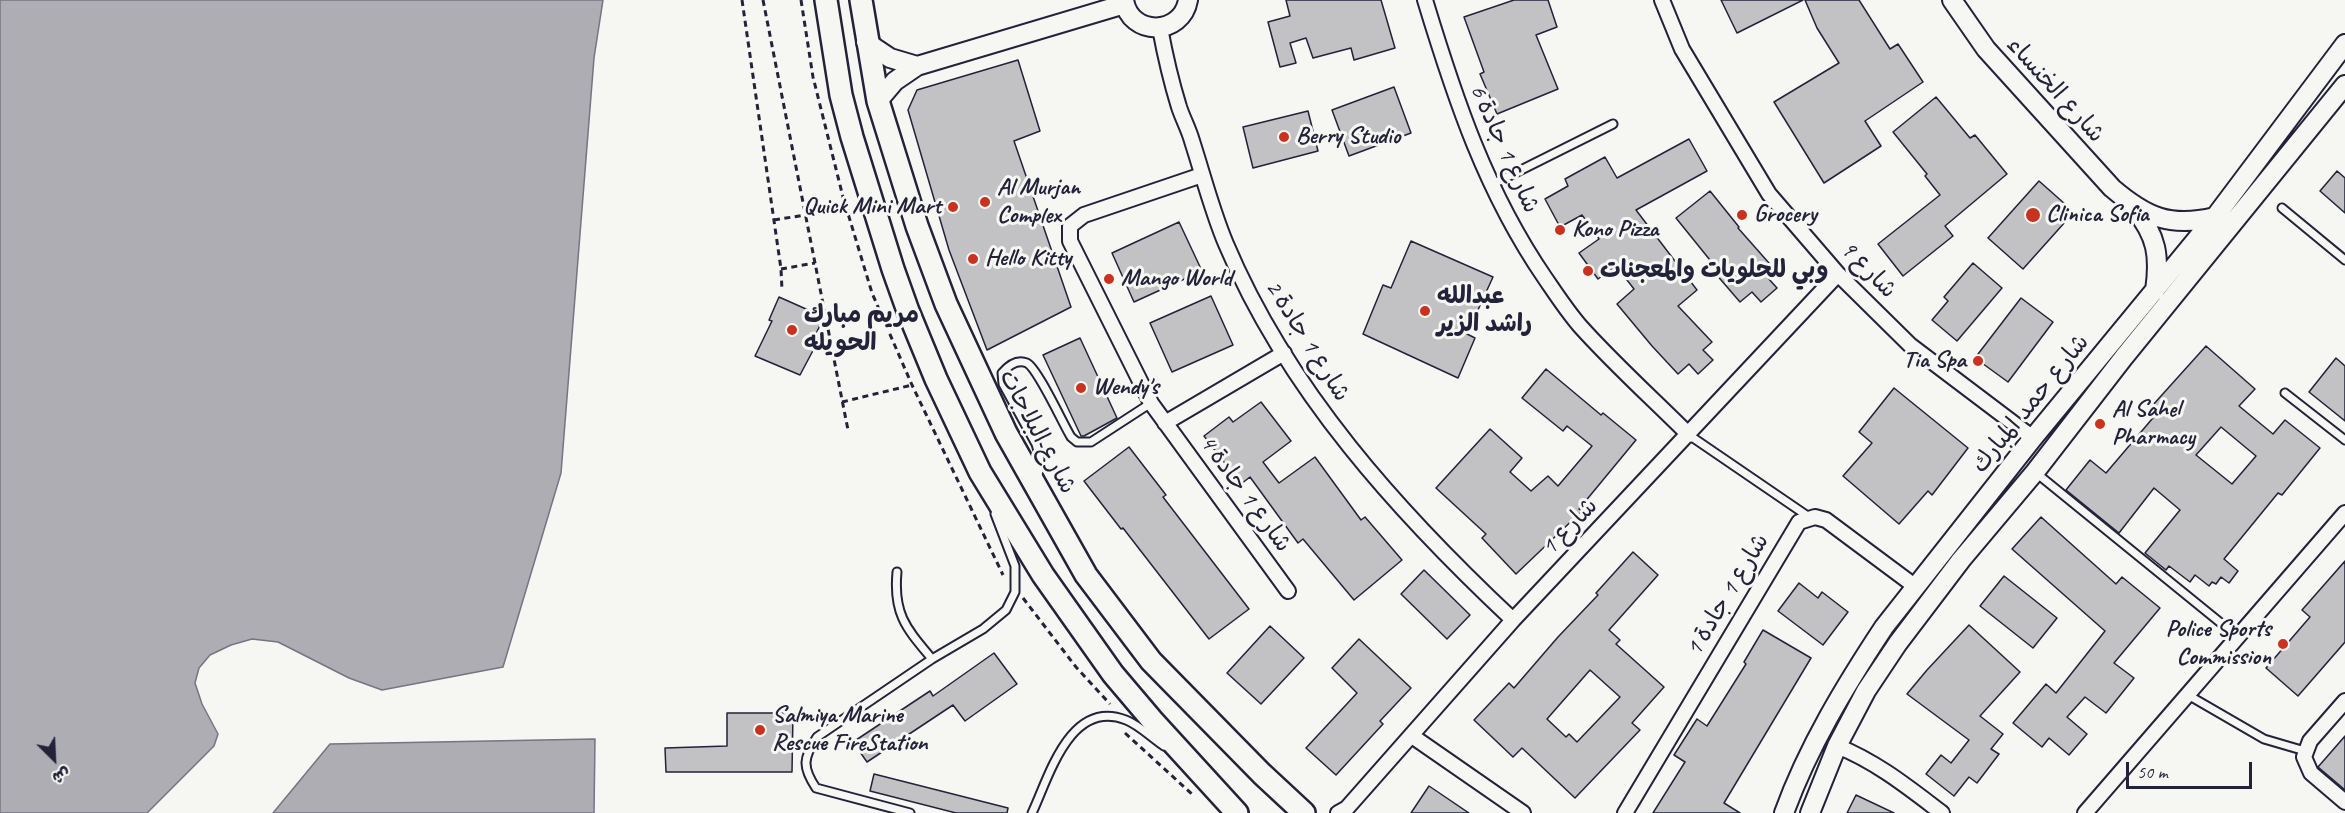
<!DOCTYPE html>
<meta charset="utf-8">
<style>
body{margin:0}
#map{position:relative;width:2345px;height:813px;overflow:hidden;background:#f6f6f2;font-family:Caveat,"Playpen Sans Arabic",sans-serif}
canvas{display:block}
.north{position:absolute;left:24px;top:729px;width:60px;height:60px;-webkit-text-stroke:4px #f6f6f2;paint-order:stroke;rotate:156deg;font-size:16px;font-weight:700;line-height:24px;text-align:center;color:#22223b}
.north::after{content:'';display:block;margin:auto;width:21px;height:27px;background:#22223b;clip-path:polygon(50% 0,100% 100%,50% 72%,0 100%)}
.scale{position:absolute;left:2126px;top:762px;width:126px;height:27px;box-sizing:border-box;border:3px solid #22223b;border-top:0;padding-left:8px;font-size:18px;line-height:21px;white-space:nowrap;color:#22223b;-webkit-text-stroke:4px #f6f6f2;paint-order:stroke}
</style>
<div id="map">
<canvas width="2345" height="813"></canvas>
<div class="north">ش</div>
<div class="scale">50 m</div>
</div>
<script>
const context = document.querySelector('canvas').getContext('2d');
context.lineJoin = 'round';
function fillPath(path, color) { context.fillStyle = color; context.fill(path, 'evenodd'); }
function stroke(path, color, width, dash) { context.strokeStyle = color; context.lineWidth = width; context.lineCap = dash ? 'butt' : 'round'; context.setLineDash(dash || []); context.stroke(path); }
function write(font, color, halo, rows, align = 'center') {
  context.font = font + ' Caveat,"Playpen Sans Arabic",sans-serif'; context.lineWidth = 6; context.setLineDash([]); context.textBaseline = 'middle'; context.strokeStyle = halo; context.fillStyle = color; for (const [text, x, y, turn = 0] of rows) {
    context.save(); context.translate(x, y); context.rotate((+turn || 0) * Math.PI / 180); context.textAlign = isNaN(turn) ? turn : align; if (halo) context.strokeText(text, 0, 0); context.fillText(text, 0, 0); context.restore();
  }
}
const water = new Path2D(`
 M0,0h603l-9,58 -33,415 -58,194 -121,23 -33,-12 -71,-36 -26,-3 -21,6 -21,10 -11,13 -4,15 7,21 16,30 -4,12 -67,67h-147z
 M595,739l-1,74h-321l57,-69z`);
fillPath(water, '#adadb3');
stroke(water, '#757583', 1.5);
const building = new Path2D(`
 M1286,0h95l14,48 -41,12 -3,-12 -38,10 -7,-20 -16,5 6,20 -16,4 -12,-45 22,-6z
 M1514,0h34l9,27 -21,8 22,54 -61,25 -17,-40 4,-2 -20,-55z
 M1721,0h82l-66,33z
 M1805,0h54l31,49 8,-5 25,38 -58,39 16,25 -57,37 -50,-81 65,-39 -22,-35z
 M1018,60l22,71 -26,10 57,166 -84,43 -38,-100 -41,-140 9,-20z
 M1394,87l17,46 -62,23 -17,-46z
 M1936,97l34,41 5,-3 32,39 -62,52 8,10 -50,40 -25,-32 62,-49 -15,-19 2,-2 -34,-42z
 M1308,111l10,40 -65,17 -10,-41z
 M1689,139l18,32 -71,39 61,80 -19,16 34,36 -9,8 10,10 -15,14 -9,-10 -11,10 -26,-28 -35,-42 17,-15 -18,-23 -18,13 -19,-26 20,-14 -17,-24 -22,12 -15,-28 23,-13 -3,-7 40,-22 12,21z
 M2337,171l8,7v35l-25,-22z
 M2039,181l35,31 -51,57 -35,-31z
 M1710,191l29,36 -1,1 38,43 -8,7 9,10 -16,14 -9,-10 -12,10 -25,-29 3,-3 -42,-52z
 M1179,222l23,49 -68,31 -22,-49z
 M1411,241l82,36 -26,57 8,4 -17,40 -95,-44 20,-49 8,3z
 M1973,263l29,25 -45,53 -25,-21 16,-19 -4,-4z
 M1211,296l22,49 -61,27 -22,-49z
 M779,297l45,20 -11,23 4,3 -17,32 -45,-19 17,-35 -3,-1z
 M2021,298l32,24 -45,60 -33,-24z
 M1080,338l37,80 -33,18h-3l-38,-81z
 M2206,346l49,43 -16,17 34,28 12,-14 35,28 -38,47 -4,-2 -54,66 14,12 -9,12 -8,-6 -5,7 -4,-2 -3,4 -14,-11 -5,7 -21,-16 -3,4 -21,-17 35,-43 -26,-22 -35,45 -53,-43 24,-30 16,13 52,-61 -6,-6zM2221,427l35,29 -24,28 -36,-29z
 M2336,358l9,8v55l-36,-29z
 M1546,369l55,46 2,-2 33,27 -57,69 3,2 -66,63 -34,-36 4,-4 -50,-46 54,-59 32,29 -12,14 21,19 17,-15 10,10 34,-40 -25,-20 -4,5 -41,-33z
 M1894,388l74,60 -36,47 -4,-4 -29,33 -56,-48 29,-33 -13,-11z
 M1261,402l30,39 -28,21 16,21 36,-26 46,63 4,-3 37,43 -48,40 -51,-61 -5,4 -48,-66 -9,7 -37,-48 25,-19 4,5z
 M1129,447l37,48 -3,2 86,112 -40,30 -86,-111 -2,1 -37,-48z
 M2041,517l75,67 6,-7 38,31 -46,55 20,15 -28,35 -21,-16 -18,20 20,17 -18,21 -20,-17 -7,9 -29,-24 33,-39 10,9 49,-62 -93,-82z
 M1633,552l25,23 -49,55 11,10 -4,4 48,43 -32,36 8,7 -65,68 -53,-50 -9,9 -39,-37 35,-37 5,5 44,-51 40,-42 -2,-2zM1590,670l30,27 -43,45 -8,-8 -3,3 -19,-18z
 M2345,561v81l-47,54 -32,-28 44,-51 -8,-7z
 M1424,570l46,45 -23,24 -46,-45z
 M2004,576l53,42 -24,30 -53,-42z
 M1799,583l19,15 4,-6 26,20 -25,33 -45,-34z
 M1969,625l51,47 -40,44 23,18 -12,15 8,5 -22,29 -8,-6 -15,19 -28,-22 15,-19 10,8 18,-23 -62,-46 20,-24z
 M1270,626l34,32 -43,46 -34,-31z
 M1763,630l48,28 -87,145 16,10h-87l32,-51 -11,-7 23,-36 10,7 39,-62 -2,-2z
 M1359,639l52,49 -31,33 3,3 -47,51 -30,-27 51,-55 -25,-25z
 M994,653l23,31 -52,37 -12,-16 -86,57 -14,-20 77,-51 3,5z
 M727,713h66l-1,59h-126l-1,-24 62,-2z
 M2345,736v54l-27,-23z
 M874,774l134,34 -1,5h-51l-86,-22z
 M1429,786l40,27h-58z
 M1856,795l38,18h-47z`);
fillPath(building, '#c2c2c4');
stroke(building, '#22223b', 1.5);
const lane = new Path2D(`
 M1491,185l122,-61
 M2282,208l63,52
 M2285,393l60,47
 M1689,435l120,82
 M2035,472l203,165
 M1038,477l2,-19 -4,-14 -33,-60 -1,-11c6,-7 15,-14 25,-10 11,6 36,61 44,74l6,5h14l60,-39
 M897,572c-4,43 10,57 35,87
 M2188,695l76,44 41,12
 M910,813l-94,-25c-14,-21 -13,-30 1,-51l115,-78 51,-30 23,-19 9,-18v-26l-20,-52
 M1032,813c17,-36 38,-115 94,-93 13,5 26,18 38,26`);
const street = new Path2D(`
 M1425,0c30,99 61,192 120,278 11,16 22,33 35,48 34,38 73,73 109,109
 M1662,0l20,49 87,145 69,80 72,71 123,93
 M1160,28c5,27 11,53 19,79 4,12 10,23 13,34 11,34 20,70 34,103 62,147 173,269 287,376
 M1202,175l-118,40 -14,11v15l81,162 137,188
 M1165,423l119,-70
 M2345,701l-35,40 -6,16 7,16 34,29
 M1412,736l111,77
 M1837,746c40,16 72,42 105,67
 M1338,813l9,-5 166,-188 325,-346
 M1625,813l174,-291 16,-5 11,3 90,67
 M2085,813l260,-300`);
const secondary = new Path2D(`
 M1124,0c6,37 58,36 64,0
 M1952,0l34,49 126,139c34,29 58,40 103,29
 M866,42l24,16 27,8
 M878,101l17,-20 22,-15 208,-62
 M2134,208c23,28 26,48 21,83
 M1784,813c24,-66 61,-127 100,-186l149,-189 182,-221 130,-173
 M1810,813l27,-67 29,-55 32,-48 63,-83 74,-88 89,-115 221,-272`);
const primary = new Path2D(`
 M826,0l15,95 11,42 41,132 15,42 28,68 44,93 63,103 70,99 39,46 85,93
 M861,0l17,101 39,125 29,78 60,129 80,142 65,86 111,113 42,39`);
stroke(lane, '#22223b', 11);
stroke(street, '#22223b', 18);
stroke(secondary, '#22223b', 22);
stroke(primary, '#22223b', 26);
stroke(new Path2D(`
 M742,0l39,269 1,21
 M763,0l85,430
 M801,0l12,77 30,120 29,96 40,92 91,190
 M774,220l31,-5
 M781,269l34,-6
 M842,402l70,-17
 M1023,598l53,69 34,37
 M1125,733l68,62`), '#22223b', 3, [6, 4.5]);
stroke(lane, '#f6f6f2', 7);
stroke(street, '#f6f6f2', 14);
stroke(secondary, '#f6f6f2', 18);
stroke(primary, '#f6f6f2', 21);
for (const [x, y, r, color] of [
 [1284,137,6,"#c8321e"],
 [985,202,6,"#c8321e"],
 [953,207,6,"#c8321e"],
 [1742,215,6,"#c8321e"],
 [2033,215,8,"#c8321e"],
 [1560,230,6,"#c8321e"],
 [973,259,6,"#c8321e"],
 [1588,271,6,"#c8321e"],
 [1109,279,6,"#c8321e"],
 [1425,311,6,"#c8321e"],
 [792,330,6,"#c8321e"],
 [1978,361,6,"#c8321e"],
 [1081,388,6,"#c8321e"],
 [2100,424,6,"#c8321e"],
 [2283,644,6,"#c8321e"],
 [760,730,6,"#c8321e"]
]) { const dot = new Path2D(); dot.arc(x, y, r, 0, 2 * Math.PI); context.fillStyle = color; context.fill(dot); stroke(dot, '#f6f6f2', 2); }
write('24px', '#22223b', '#f6f6f2', [
 ["شارع الخنساء",2055,90,48],
 ["شارع 1 جادة 6",1504,149,66],
 ["شارع 9",1868,270,46],
 ["شارع 1 جادة 2",1307,341,58],
 ["شارع حمد المبارك",2031,404,-51],
 ["شارع البلاجات",1037,432,62],
 ["شارع 1 جادة 4",1245,494,54],
 ["شارع 1",1570,527,-46],
 ["شارع 1 جادة 1",1728,595,-59]
]);
write('bold 24px', '#22223b', '#f6f6f2', [
 ["Berry Studio",1296,137],
 ["Al Murjan",997,188],
 ["Complex",997,216],
 ["Quick Mini Mart",941,207,"right"],
 ["Grocery",1754,215],
 ["Clinica Sofia",2046,215],
 ["Kono Pizza",1572,230],
 ["Hello Kitty",985,259],
 ["وبي للحلويات والمعجنات",1600,271],
 ["Mango World",1121,279],
 ["عبدالله",1437,297],
 ["راشد الزير",1437,325],
 ["مريم مبارك",804,316],
 ["الحويله",804,344],
 ["Tia Spa",1966,361,"right"],
 ["Wendy's",1093,388],
 ["Al Sahel",2112,410],
 ["Pharmacy",2112,438],
 ["Police Sports",2271,630,"right"],
 ["Commission",2271,658,"right"],
 ["Salmiya Marine",772,716],
 ["Rescue FireStation",772,744]
], 'left');
</script>
